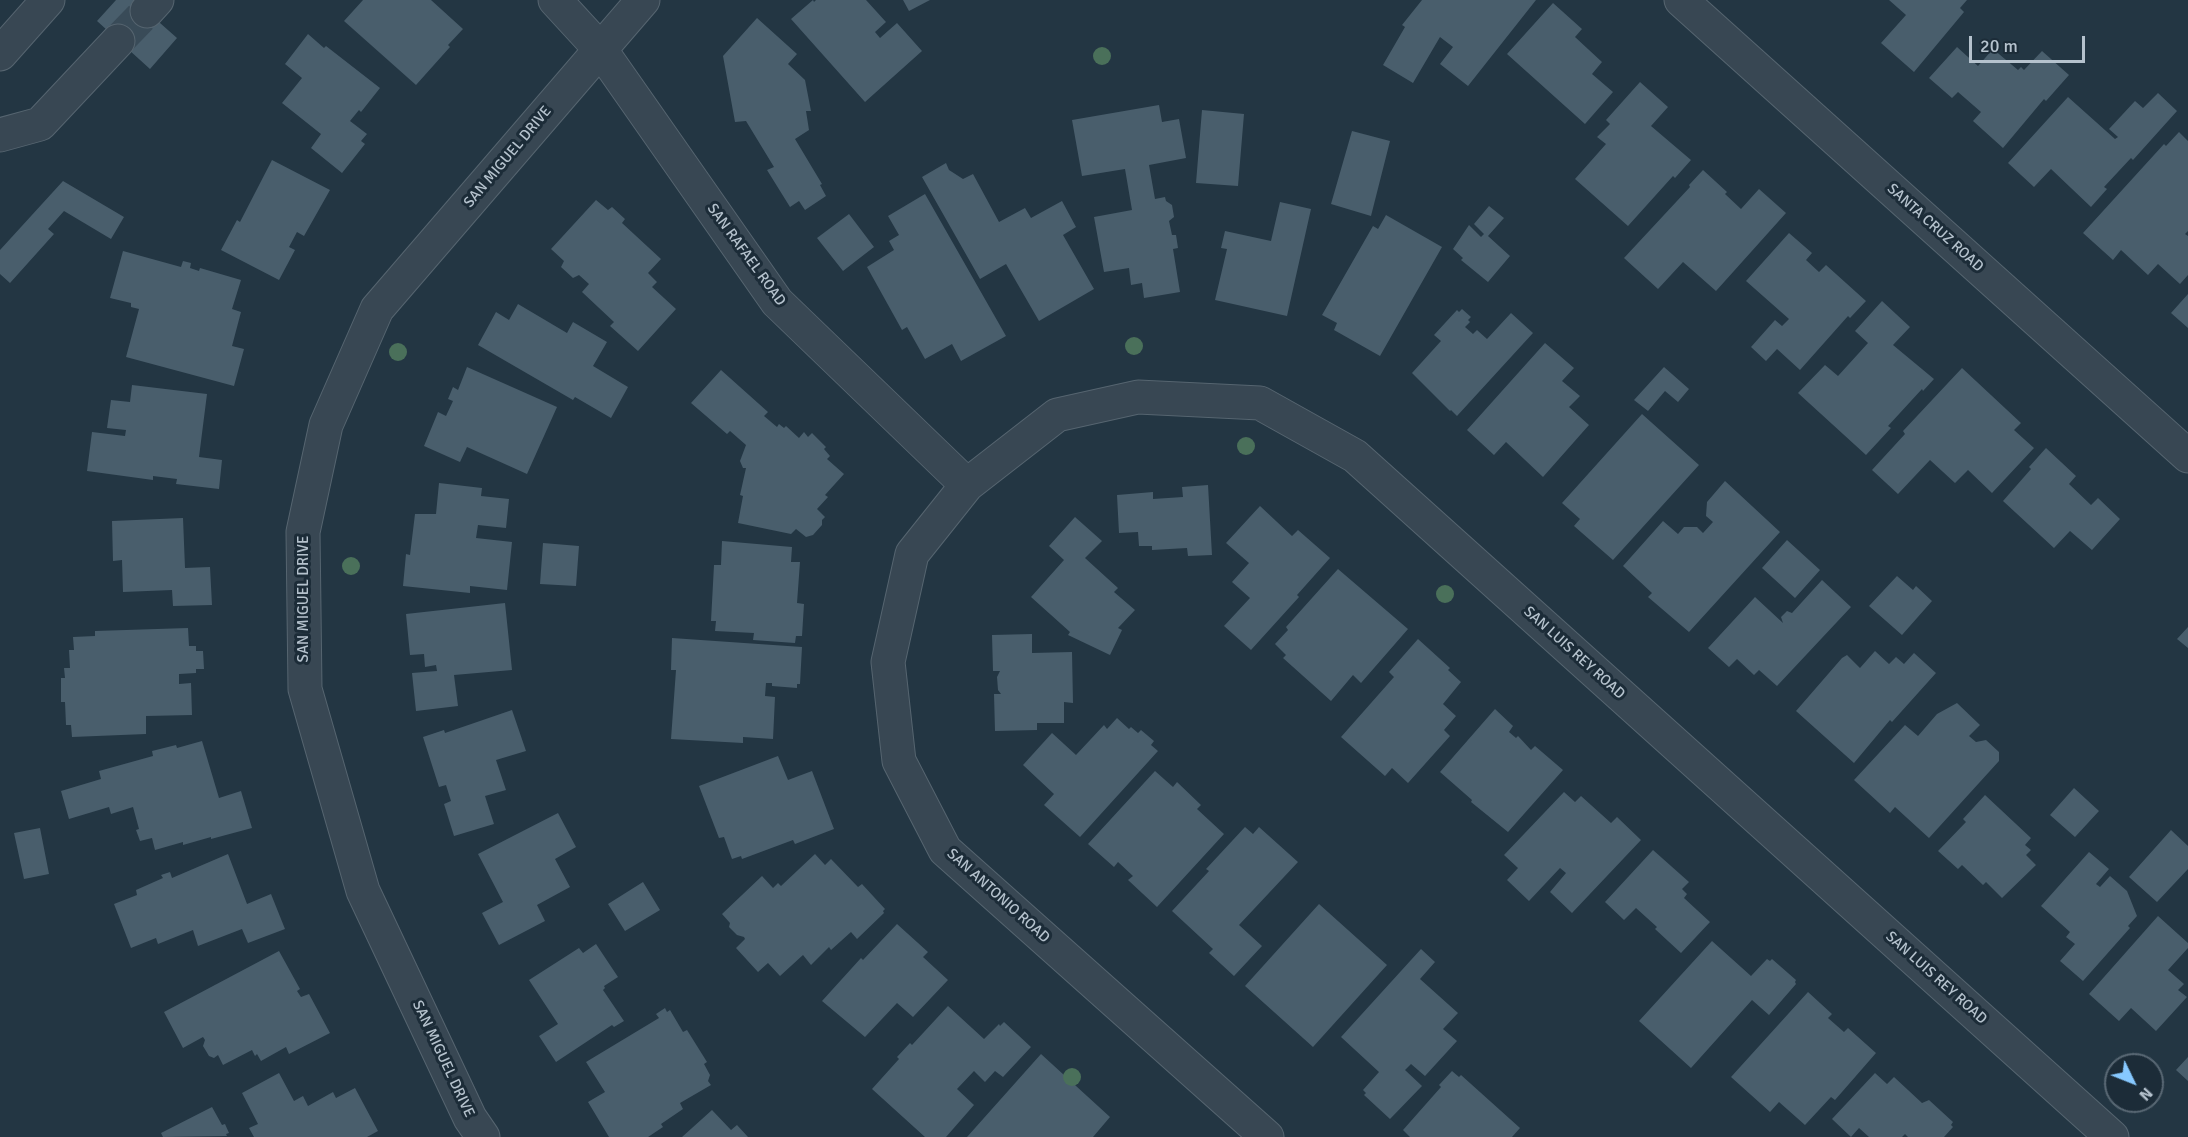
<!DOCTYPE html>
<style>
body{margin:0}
#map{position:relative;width:2188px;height:1137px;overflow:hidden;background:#233643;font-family:Signika,sans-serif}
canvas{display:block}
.north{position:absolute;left:2104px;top:1053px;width:60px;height:60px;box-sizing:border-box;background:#1c2c38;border:2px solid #596874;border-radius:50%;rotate:133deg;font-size:16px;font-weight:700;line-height:24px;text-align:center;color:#b5c2cd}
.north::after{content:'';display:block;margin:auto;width:21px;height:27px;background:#87c9ff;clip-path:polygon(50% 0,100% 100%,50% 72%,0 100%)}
.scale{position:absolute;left:1969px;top:36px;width:116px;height:27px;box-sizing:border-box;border:3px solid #b5c2cd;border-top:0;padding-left:8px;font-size:18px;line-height:21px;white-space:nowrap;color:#b5c2cd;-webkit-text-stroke:4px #1c2c38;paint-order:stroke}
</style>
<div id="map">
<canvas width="2188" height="1137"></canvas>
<div class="north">N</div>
<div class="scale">20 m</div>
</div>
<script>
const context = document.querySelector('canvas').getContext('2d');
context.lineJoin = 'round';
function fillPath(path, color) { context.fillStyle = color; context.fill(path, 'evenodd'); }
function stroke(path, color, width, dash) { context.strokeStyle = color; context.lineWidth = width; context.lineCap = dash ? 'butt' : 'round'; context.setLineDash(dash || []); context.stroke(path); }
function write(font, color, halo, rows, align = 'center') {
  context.font = font + ' Signika,sans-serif'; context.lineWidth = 6; context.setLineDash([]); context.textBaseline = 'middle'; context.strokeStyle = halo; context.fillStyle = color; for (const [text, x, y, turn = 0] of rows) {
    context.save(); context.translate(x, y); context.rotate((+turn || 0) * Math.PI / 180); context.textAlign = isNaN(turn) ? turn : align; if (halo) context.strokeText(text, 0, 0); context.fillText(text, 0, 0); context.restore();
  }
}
fillPath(new Path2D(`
 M116,0h18l43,38 -27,31 -53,-48z
 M363,0h68l32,29 -15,16 2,2 -34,38 -72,-64z
 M813,0l1,2 2,-2h50l20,22 -11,10 5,6 17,-15 25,28 -57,51 -74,-83z
 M903,0h27l-21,11z
 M1422,0h114l-68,86 -28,-22 13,-17 -13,-10 -27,46 -30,-18 22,-38 -3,-2z
 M1889,0h78l-7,8 4,4 -50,60 -33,-29 25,-28z
 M1553,3l29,26 -7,8 27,25 -10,12 21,18 -28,32 -78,-70z
 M757,18l40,36 -9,10 17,16 6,31h-5l3,19 -14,9 27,45 -2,1 6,11 -21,14 -6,-9 -9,6 -23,-37 7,-3 -28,-46 -11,1 -12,-66z
 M308,34l16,14 2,-2 54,42 -19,24 -2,-2 -9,11 17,13 -6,7 4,3 -23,29 -31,-25 10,-14 -39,-31 20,-25 -17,-14z
 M1957,47l21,19 15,-17 25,21 3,-3 3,3 18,-19 27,24 -23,26 -2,-2 -41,49 -30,-27 8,-9 -23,-20 -6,6 -23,-20z
 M1640,82l28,25 -17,19 40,34 -16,18 -2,-2 -45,50 -53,-47 31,-35 -9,-7 13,-13 -4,-4z
 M2158,93l19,18 -44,49 -2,-2 -27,29 3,2 -16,18 -40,-38 -17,18 -26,-24 60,-66 47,42 3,-2 -9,-8 26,-28 8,7z
 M1159,105l3,17 17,-3 7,39 -37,7 6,34 10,-2 1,4 6,4 2,12 -5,4 3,14h4l2,13 -5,1 7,43 -36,6 -2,-15 -11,2 -2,-17 -25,4 -10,-55 38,-7 -7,-41 -43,7 -10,-56z
 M1202,110l42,4 -6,72 -42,-3z
 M1352,131l38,10 -19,75 -40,-12z
 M2179,132l9,9v90l-3,3 3,2v39l-8,9 -22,-20 -10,11 -27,-25 -8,10 -30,-27 81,-89 2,2z
 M272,160l58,30 -26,46 -7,-4 -8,15 6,3 -16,30 -58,-30 16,-30 3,2z
 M946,163l3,7 14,9 10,-5 26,48 26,-14 6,10 31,-17 14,26 -13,8 31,54 -55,32 -33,-57 -26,15 -58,-102z
 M1703,170l24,22 -2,2 16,15 18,-20 27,24 -70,78 -33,-29 -25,27 -34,-31 66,-71 -1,-2z
 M63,181l61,36 -13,22 -47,-28 -16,18 6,5 -44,49 -10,-9v-24z
 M925,194l81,142 -45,25 -9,-17 -27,15 -18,-32 -5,3 -35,-63 27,-17 -5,-9 10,-6 -11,-19z
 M596,200l12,10 4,-3 13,12 -3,4 39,36 -13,14 9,9 -5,5 24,22 -38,42 -28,-25 4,-4 -32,-30 7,-8 -10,-9 -6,3 -12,-11 3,-6 -13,-12z
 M1280,202l31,7 -24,107 -72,-16 12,-51 -6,-1 4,-17 46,10z
 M1489,206l15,12 -16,18 22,20 -22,26 -27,-22 2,-2 -10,-9 16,-24 12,12 3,-3 -10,-10z
 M849,214l25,33 -31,24 -26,-33z
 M1386,215l56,32 -62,109 -46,-26 3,-7 -15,-8 51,-89 5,3z
 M1789,233l23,20 -6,7 13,12 7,-7 40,36 -16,17 -2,-2 -48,54 -23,-21 -11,12 -15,-14 24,-27 7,6 7,-7 -43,-38z
 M123,251l58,16 2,-6 8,2 -1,5 9,3 1,-3 41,12 -9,29 9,3 -9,34 12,3 -10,37 -108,-29 13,-48 -8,-2v-4l-21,-5z
 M2188,294v34l-17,-15z
 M1882,301l28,26 -17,18 41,34 -11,12 -1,-2 -34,37 3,2 -25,27 -68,-62 27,-28 13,11 30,-33 -13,-12z
 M518,304l49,29 6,-11 34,20 -14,24 35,21 -17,31 -36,-21 -2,3 -95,-55 18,-33 13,8z
 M1462,309l9,8 -3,3 2,2 -5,5 8,7 4,-4 10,9 24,-26 22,20 -76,83 -6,-6 -1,1 -38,-38 29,-32 -7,-6 23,-25 2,2z
 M1545,343l29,25 -12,13 18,15 -11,11 20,18 -46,52 -37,-35 -12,13 -27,-25z
 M467,367l90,40 -30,67 -60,-27 -7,15 -36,-16 14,-34 8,4 7,-15 -5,-2 5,-12 5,3z
 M1664,367l25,22 -11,13 -13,-11 -17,20 -14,-11z
 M1962,368l59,55 -7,7 20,18 -42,45 -24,-23 -13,13 -25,-23 -32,34 -26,-24 33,-36 -2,-3z
 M721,370l47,42 -4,4 13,11 2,-3 5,4 2,-2 13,12 5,-6 4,5 4,-4 14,14 -2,2 6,7 -3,3 17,15 -19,21 3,2 -11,12 8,8 -3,3v5l-9,10 -7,2 -10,-8 -5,5 -53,-11 5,-27 -3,-1 6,-27h-3l-3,-7 6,-16 -16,-14 -3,3 -36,-31z
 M132,385l75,9 -8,63 23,3 -3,29 -43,-5 1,-5 -24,-3v4l-66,-9 5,-39 33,4 1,-6 -19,-2 4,-28 19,2z
 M1642,414l57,51 -86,95 -39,-34 6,-7 -18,-16z
 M2046,448l30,28 -7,8 22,21 7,-7 22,21 -28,31 -22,-19 -16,17 -51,-47 28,-32 -2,-2z
 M1725,481l55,51 -91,100 -41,-35 4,-4 -29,-27 40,-45 15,13 6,-7h13l6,6 10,-11 -7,-6 1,-14z
 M439,483l43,5 -1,8 28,3 -3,29 -28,-3 -2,13 36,4 -5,48 -37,-4v7l-67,-7 3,-32 4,1 5,-41h21z
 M1208,485l4,70 -24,1 -1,-8 -35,2v-4h-13l-1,-14 -19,1 -2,-38 36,-3v7l30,-2 -1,-10z
 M1260,506l32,30 6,-6 32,28 -33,37 2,2 -48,53 -27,-24 26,-28 -18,-16 17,-19 -23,-20z
 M1075,517l27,24 -17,17 33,30 -4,4 21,18 -17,18 4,2 -12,25 -42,-20 2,-3 -39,-35 33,-37 -15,-14z
 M183,518l2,50 25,-1 2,38 -39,1 -1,-16 -49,2 -1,-32 -9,1 -1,-40z
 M1787,540l33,30 -25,28 -33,-30z
 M722,541l70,6 -1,15h9l-3,41 7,1 -2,32h-6l-1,7 -42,-3 1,-7 -39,-2 1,-10h-5l3,-56h7z
 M543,543l36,3 -3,40 -36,-2z
 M1338,569l70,60 -47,54 -8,-8 -22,26 -48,-43 3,-3 -11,-11 13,-14 -2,-3z
 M1897,576l16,14 3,-4 16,15 -30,34 -33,-29z
 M1822,580l29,27 -74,79 -18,-16 -5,5 -17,-16 -8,8 -21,-19 47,-51 28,26 -2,-6 6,-6 5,2z
 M505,603l7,67 -58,5 4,31 -42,5 -4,-38 25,-2 -1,-6 -11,2 -1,-13 -14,1 -4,-41z
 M2188,627v21l-11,-9z
 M188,628l1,18h7v5h7l1,18h-8v4l-17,1v10l12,-1 1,32 -46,1v18l-74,3 -1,-12h-5l-1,-23h-4v-24h4l-1,-10h6l-1,-18h5l-1,-13 22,-1v-5z
 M1032,634v19l40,-1 1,51 -9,-1v21h-27v7l-42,1 -1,-37h7l-3,-4 -1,-13 3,-6h-7l-1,-36z
 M672,638l130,9 -2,37h-3v4l-25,-2v-3h-6l-1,13 10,1 -2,42 -30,-2v6l-72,-4 5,-69h-5z
 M1418,639l32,29 -2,2 13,12 -18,22 13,12 -12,14 6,6 -42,47 -16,-15 -7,8 -44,-39 53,-60 -5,-5z
 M1875,651l14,13 7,-7 8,7 10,-11 22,20 -44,49 -2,-2 -36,43 -58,-52 46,-53 5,-3 13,13z
 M1957,703l23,22 -11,11 7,6 10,-2 13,12v9l-70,77 -34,-31 -5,6 -36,-33 51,-55 13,11 19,-22z
 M1495,709l18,17 -4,6 7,6 2,-2 13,14 4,-4 28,24 -55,62 -37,-30 1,-2 -32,-28z
 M512,710l14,41 -30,9 10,30 -21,6 9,28 -40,12 -10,-32 7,-3 -5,-16 -7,2 -16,-50 21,-7 1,3z
 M1117,718l12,11 2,-2 7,6 3,-3 13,11 -3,4 7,6 -78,86 -36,-32 10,-11 -31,-29 29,-32 24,22 28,-30 3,4z
 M202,741l17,57 22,-7 11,37 -41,11v-2l-28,8v-3l-28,8 -3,-12 -12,3 -4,-11 3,-1 -6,-22 -22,7 -2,-7 -40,12 -8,-28 40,-12 -2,-8 54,-15 -1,-5 24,-6 1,3z
 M778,756l10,24 24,-9 22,58 -39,15 -2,-4 -51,19 -1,-3 -9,3 -8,-22 -5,1 -20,-52z
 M1155,771l18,16 4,-5 24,23 -4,4 27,25 -67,73 -29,-27 5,-4 -15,-14 -4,5 -26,-23z
 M2074,788l25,23 -24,26 -25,-22z
 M1564,792l11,10 6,-6 30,27 6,-6 24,23 -69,73 -22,-21 16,-19 -6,-5 -31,33 -22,-21 11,-12 -14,-13z
 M1985,795l46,43 -6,7 6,5 -5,5 10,10 -34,33 -16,-16 -3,3 -21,-20 -4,4 -20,-18 28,-29 -3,-3z
 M558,813l18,34 -21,12 15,28 -33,18 8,16 -46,24 -17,-32 21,-11 -25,-48z
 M1245,827l8,7 6,-7 39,35 -59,63 23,21 -28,30 -25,-23 4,-4 -41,-38 37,-40 -3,-2z
 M40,828l9,46 -25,5 -10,-46z
 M2171,830l17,16v23l-31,33 -28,-25z
 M1653,850l36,32 -7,7 5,5 -3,4 26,24 -29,31 -26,-24 2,-2 -21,-19 -12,12 -19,-18z
 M2089,852l20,17 -13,15 4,3 10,-11 17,15 10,25 -9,10 2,2 -47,53 -23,-20 15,-17 -9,-7 4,-5 -29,-26z
 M228,854l19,50 24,-10 14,35 -37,14 -6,-14 -44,17 -5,-16 -35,14 -2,-6 -25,10 -17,-44 23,-9 -1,-5 27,-12 -2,-3 9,-3 2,6z
 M815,854l10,11 6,-6 27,28 4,-3 23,25 -2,2 1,2 -27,26 -6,-7 -20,18 -2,-3 -18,18 -8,-10 -23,21 -12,-13 -10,9 -22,-24 9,-9 -1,-2 -7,-2 -8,-8 1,-4 -8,-9 40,-38 11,12 5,-5 3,3z
 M643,882l17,28 -35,21 -17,-27z
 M1319,904l68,61 -74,82 -68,-61z
 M2158,916l30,27v5l-20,22 16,14 -6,6 9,7 -31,34 -25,-23 -12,13 -30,-27z
 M897,924l31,28 -5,5 25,23 -35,37 -16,-14 -32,34 -43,-36 39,-43 2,2z
 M1712,941l39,35 16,-17 3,2 2,-2 24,21 -1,2 1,2 -27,31 -17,-15 -61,68 -52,-47z
 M596,944l22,33 -14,9 1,2 -2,2 21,31 -10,6 -2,-2 -56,37 -17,-26 19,-12 -29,-44 50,-32 4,5z
 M1421,949l14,13 -15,17 38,34 -15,16 14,12 -32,35 -14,-12 -6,6 17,16 -32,33 -26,-24 2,-2 -3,-3 16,-18 -38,-35z
 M279,951l21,38 -3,2 4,6 8,-3 21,39 -41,21 -3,-7 -25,14 -4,-7 -2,2 -3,-6 -29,15 -5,-10 -4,3 -5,-2 -6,-10 2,-6 -2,-3 -20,11 -19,-36z
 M1808,992l24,22 -4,4 16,14 4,-4 28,25 -41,47 -4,-3 -26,28 -26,-23 -9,10 -39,-35z
 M948,1006l36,33 15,-15 1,2 4,-4 27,25 -28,30 -8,-6 -10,11 -11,-11 -17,18 17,16 -28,32h-21l-53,-48 27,-30 -2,-2 13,-14 2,2z
 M665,1008l2,4 3,-2 13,22 4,-2 20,32 -3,2 6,11 -2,6 3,4 -31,18 3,6 -22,15 2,3 -15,10h-39l-21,-35 17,-10 -19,-30 73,-44 -3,-4z
 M1041,1054l69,63 -17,20h-126z
 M2188,1057v24l-12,-11z
 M1452,1071l7,6 2,-2 59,53 -8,9h-102l-7,-7 38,-43 -2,-2z
 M279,1073l15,28 9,-5 5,10 25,-14 3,6 19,-10 23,43 -11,6h-113l-5,-9 9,-4 -16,-31z
 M1875,1073l12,11 7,-7 28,26 7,-3 24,22 -2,3 2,2 -9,10h-36l-3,-3 -3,3h-33l-10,-9 -8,9 -19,-18z
 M212,1107l10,18 3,-1 4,9 -3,1 1,2 -64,1 -2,-4z
 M712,1110l19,20 6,-5 11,12h-66z`), '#495e6c');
stroke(new Path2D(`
 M118,41l29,-30`), '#394b58', 33, [33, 16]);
const minor = new Path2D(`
 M555,0l45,49 177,253 190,183
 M1681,0l507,456
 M147,11l10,-11
 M0,54l48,-54
 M0,135l40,-11 78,-83
 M483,1137l-13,-19 -107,-227 -58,-202 -2,-157 23,-107 51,-116 266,-309
 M1267,1137l-322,-287 -46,-89 -11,-99 24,-108 55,-69 90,-70 81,-18 122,6 95,53 757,681`);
stroke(minor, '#566570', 35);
stroke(minor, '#384753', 33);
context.fillStyle = '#4a705a';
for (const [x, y] of [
 [1102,56],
 [1134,346],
 [398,352],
 [1246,446],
 [351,566],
 [1445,594],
 [1072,1077]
]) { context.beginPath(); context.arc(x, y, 9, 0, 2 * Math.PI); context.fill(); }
write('15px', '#b5c2cd', '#1c2c38', [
 ["SAN MIGUEL DRIVE",508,157,-50],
 ["SANTA CRUZ ROAD",1935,228,42],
 ["SAN RAFAEL ROAD",746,255,54],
 ["SAN MIGUEL DRIVE",304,599,-90],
 ["SAN LUIS REY ROAD",1574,653,42],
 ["SAN ANTONIO ROAD",998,896,42],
 ["SAN LUIS REY ROAD",1936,978,42],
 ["SAN MIGUEL DRIVE",443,1059,65]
]);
</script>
